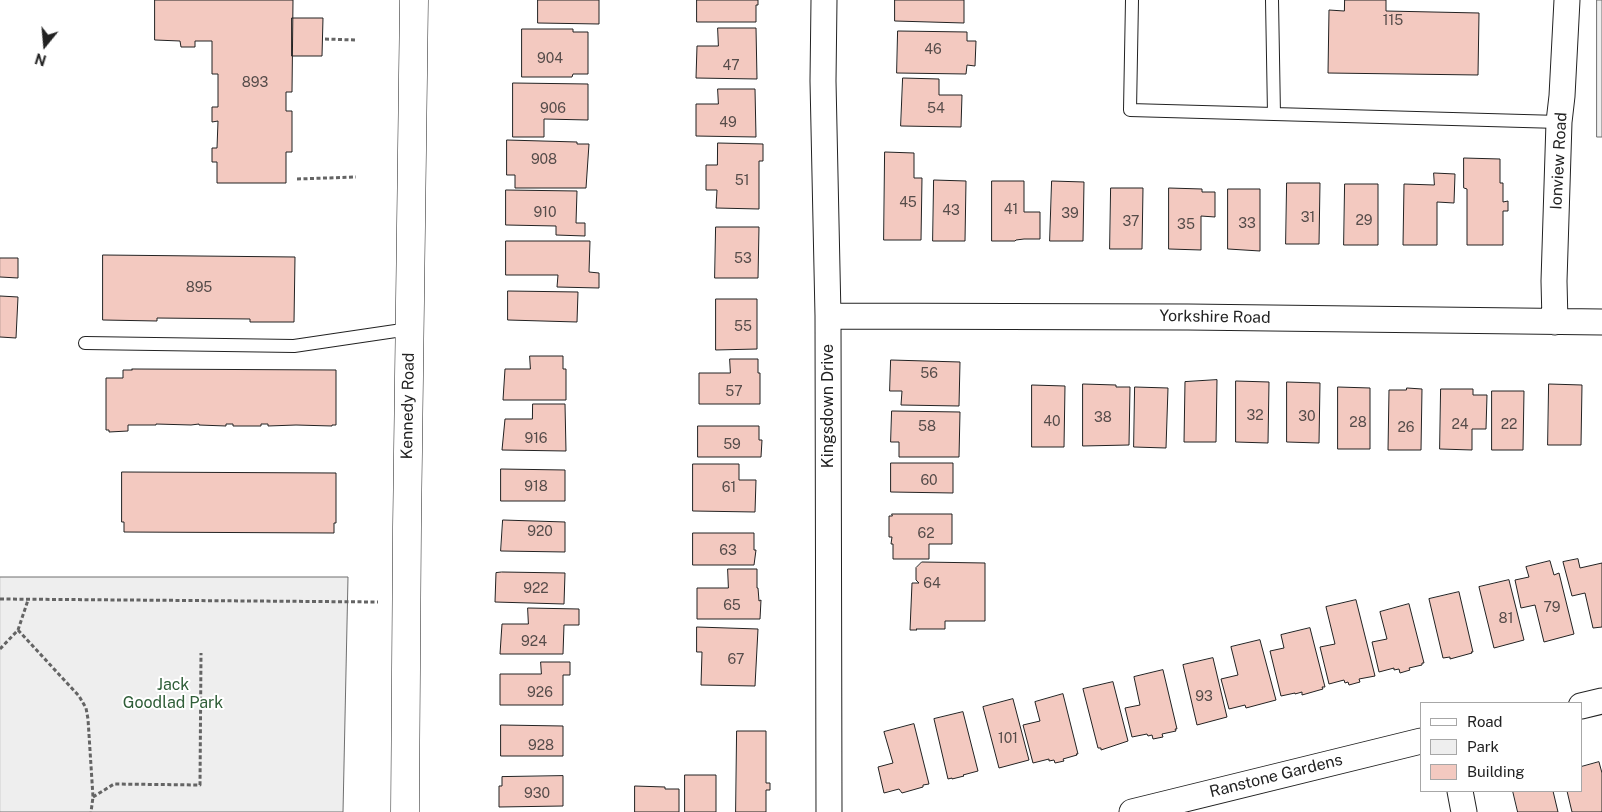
<!DOCTYPE html>
<style>
body{margin:0}
#map{position:relative;width:1602px;height:812px;overflow:hidden;background:#fff;font-family:"Public Sans",sans-serif}
canvas{display:block}
.legend{position:absolute;left:1420px;top:702px;width:162px;height:90px;box-sizing:border-box;background:#fff;border:1px solid #a7a7a7;margin:0;padding:6px 9px;list-style:none;font-size:15px;color:#222}
.legend li{display:flex;align-items:center;gap:10px;height:25px}
.legend b{width:25px;border:1px solid #a7a7a7}
.north{position:absolute;left:20px;top:20px;width:50px;height:50px;-webkit-text-stroke:4px #fff;paint-order:stroke;rotate:197deg;font-size:14px;font-weight:700;line-height:20px;text-align:center;color:#222}
.north::after{content:'';display:block;margin:auto;width:18px;height:22px;background:#222;clip-path:polygon(50% 0,100% 100%,50% 72%,0 100%)}
</style>
<div id="map">
<canvas width="1602" height="812"></canvas>
<ul class="legend">
<li><b style="height:6px;background:#fff"></b>Road</li>
<li><b style="height:14px;background:#eee"></b>Park</li>
<li><b style="height:14px;background:#f3c9c0"></b>Building</li>
</ul>
<div class="north">N</div>
</div>
<script>
const context = document.querySelector('canvas').getContext('2d');
context.lineJoin = 'round';
function fillPath(path, color) { context.fillStyle = color; context.fill(path, 'evenodd'); }
function stroke(path, color, width, dash) { context.strokeStyle = color; context.lineWidth = width; context.lineCap = dash ? 'butt' : 'round'; context.setLineDash(dash || []); context.stroke(path); }
function write(font, color, halo, rows, align = 'center') {
  context.font = font + ' "Public Sans",sans-serif'; context.lineWidth = 4; context.setLineDash([]); context.textBaseline = 'middle'; context.strokeStyle = halo; context.fillStyle = color; for (const [text, x, y, turn = 0] of rows) {
    context.save(); context.translate(x, y); context.rotate((+turn || 0) * Math.PI / 180); context.textAlign = isNaN(turn) ? turn : align; if (halo) context.strokeText(text, 0, 0); context.fillText(text, 0, 0); context.restore();
  }
}
const green = new Path2D(`
 M1597,0h5v137h-5z
 M0,577h348l-5,235h-343z`);
fillPath(green, '#eee');
stroke(green, '#6f6f6f', 1);
const building = new Path2D(`
 M155,0h138l-1,92h-6v19h6v41h-6v31h-69v-21h-5v-14h5l1,-27 -6,1v-15h6v-33h-6v-33h-17v6h-14l-1,-6 -25,-1z
 M538,0h61v24l-61,-1z
 M697,0h61v5h-2v17h-59z
 M895,0h69v23l-69,-2z
 M1345,0h41v11l93,2 -1,62 -150,-2 1,-63 15,1z
 M292,18h31l-1,38h-30z
 M718,28h38l1,51 -61,-1 1,-32h21z
 M522,29h51v3h15v42h-15l-1,3h-50z
 M898,31l69,1v9h9l-1,25 -8,-1 -1,9 -69,-1z
 M903,78l36,1v16h23l-1,32 -60,-1z
 M513,83l75,1v36l-44,-1v18h-31z
 M718,89h37l1,48 -60,-1v-32h22z
 M507,140l70,2v2h12l-3,44h-71v-13h-8z
 M718,143l45,1v17h-4v48l-43,-1 1,-18h-11v-25h11z
 M885,152l29,1v25h8l-1,62h-37z
 M1464,158l36,1v24h3v19l5,-1v10h-5v34h-36v-56l-3,-1z
 M1434,173l21,1 -1,29 -17,-1v43h-34l1,-61 30,1z
 M934,180l32,1 -1,60h-32z
 M992,181h32v31h16v27h-16l-8,1 -1,1h-23z
 M1052,181l32,1 -1,59h-33z
 M1287,183h33l-1,61h-33z
 M1345,184h33v61h-34z
 M1111,188h32l-1,61h-32z
 M1169,188l33,1v3h13v25l-14,-1v34l-32,-1z
 M1228,189h32v62l-32,-2z
 M506,190l71,1 -1,32h9v13l-29,-1v-9l-50,-1z
 M716,227h43l-1,51h-43z
 M506,241h84l-1,31 10,1v15l-42,-1 1,-12h-52z
 M103,255l192,2 -1,65h-44v-3l-93,-1v3l-54,-1z
 M0,258h18v20l-18,-1z
 M508,291l70,1 -1,30 -69,-2z
 M0,296l18,1 -2,41 -16,-1z
 M716,299h41v50l-41,1z
 M530,356h33v13h3v31h-63l2,-31h25z
 M730,359h28v14h2v31h-61v-31h31z
 M891,360l69,2 -1,44 -58,-1 1,-14h-12z
 M132,369l204,1v55h-4v1l-36,-1 -28,1v-2h-7v2h-28v-2h-7v2l-27,-1v-1l-8,1 -35,-1v1h-28v6l-19,1v-2h-3v-52h17v-8h9z
 M1217,380l-1,62h-32l1,-60z
 M1236,381l33,1 -1,61 -32,-1z
 M1287,382l33,1 -1,60 -32,-1z
 M1083,384l33,1v2h14l-1,58 -46,1z
 M1549,384l33,1 -1,60h-33z
 M1032,385l33,1 -1,61h-32z
 M1135,387l33,1 -2,60 -32,-1z
 M1338,387l32,1v61h-32z
 M1407,388l15,1 -1,61h-33l1,-60h17z
 M1441,389h32v6h14l-1,34h-14v21l-32,-1z
 M1492,391h32l-1,59h-31z
 M533,404h32l1,47 -64,-1 3,-31h27z
 M892,411l68,1 -1,45h-60v-15h-8z
 M698,426h61v14h3l-1,17h-63z
 M891,463h62v30l-62,-1z
 M693,464h46v16h17l-1,32 -62,-1z
 M501,469l64,1v31h-64z
 M122,472l214,1v50h-2v10l-210,-1v-10h-2z
 M892,514h60v30h-23v15h-36v-15h-2l1,-7h-3v-21h3z
 M503,520l62,2v30l-64,-1z
 M693,533h61v17h2l-2,15h-61z
 M1578,559l2,9 22,-5v64l-9,1 -8,-35 -13,3 -9,-34z
 M1550,561l4,14 5,-2 15,61 -30,8 -9,-37 -14,3 -6,-28 14,-3 -3,-10z
 M922,562l63,1v58h-40v8h-29l1,1h-7l2,-47h7l-3,-3v-12z
 M728,569h29v19h1l1,13 2,-1 -1,19h-63v-31h31z
 M502,572l63,1 -1,31 -69,-2 1,-29z
 M1509,580l15,60 -30,8 -15,-61z
 M1459,592l14,60h-2l1,1 -22,6v-2l-7,1 -14,-59z
 M1356,600l19,76 -16,3 1,3 -11,3 -1,-3 -3,1 -1,-3 -15,4 -9,-37 15,-3 -9,-37z
 M1409,604l15,59h-2v2l-13,3 1,2 -10,3 -1,-4 -5,1v-2l-15,4 -7,-30 15,-3 -7,-27z
 M528,608l51,1v16h-15l-1,29h-63l2,-30h26z
 M697,627l61,2 -3,57 -54,-1 1,-33h-5z
 M1310,628l15,59h-3l1,2 -21,6v-3l-7,2v-1l-14,3 -11,-45 14,-3 -3,-13z
 M1260,640l16,60 -30,8 -1,-3 -16,4 -8,-30 17,-4 -7,-28z
 M1213,658l14,59 -30,8 -14,-60z
 M541,662h29v13h-7v30h-63v-31h41z
 M1163,670l14,59h-2l1,2 -14,3 1,3 -10,2 -1,-4 -4,1 -1,-2 -15,3 -7,-29 15,-3 -6,-28z
 M1113,682l15,59 -27,9v-2h-3l-15,-59z
 M1063,694l15,60h-2l1,1 -14,4 1,2 -9,2 -1,-3 -5,1v-2l-16,4 -10,-38 17,-4 -5,-19z
 M1013,699l16,61 -30,8 -16,-61z
 M963,712l15,59 -15,4 1,1 -12,3v-1l-4,1 -14,-60z
 M914,724l15,60 -6,1v2l-21,6 -3,-4 -15,4 -6,-26 15,-4 -9,-31z
 M501,725l62,1v30h-62z
 M737,731h29v52h4v7h-4v22h-30z
 M1599,762l3,11v39h-30l-5,-21h14v-24z
 M685,775h31v37h-31z
 M563,776v30l-64,1v-21h3v-9z
 M635,786l30,1v2h14v23h-44z
 M1513,791h40l5,21h-40z`);
fillPath(building, '#f3c9c0');
stroke(building, '#222', 1);
const lane = new Path2D(`
 M1132,0l-2,110 144,4
 M1272,0l2,114 285,8
 M85,343l209,3 115,-17`);
const street = new Path2D(`
 M824,0l-1,81 5,235 1,496
 M828,316l360,1 414,5
 M1555,322l-1,-41 5,-159 3,-26 5,-96
 M1581,706l21,-5
 M1460,791l4,21
 M1132,812l289,-71`);
const secondary = new Path2D(`
 M405,812l2,-285 7,-527`);
stroke(lane, '#222', 14);
stroke(street, '#222', 27);
stroke(secondary, '#222', 29);
stroke(new Path2D(`
 M325,39l30,1
 M297,179l59,-2
 M0,599l378,3
 M18,630l61,66 7,12 2,11 5,78 -2,15
 M0,649l18,-19 10,-30
 M93,797l21,-13 86,1 1,-132`), '#646464', 3, [4, 2.5]);
stroke(lane, '#fff', 12);
stroke(street, '#fff', 25);
stroke(secondary, '#fff', 28);
write('14px', '#564c4a', null, [
 ["115",1393,21],
 ["46",933,50],
 ["904",550,59],
 ["47",731,66],
 ["893",255,83],
 ["906",553,109],
 ["54",936,109],
 ["49",728,123],
 ["908",544,160],
 ["51",742,181],
 ["45",908,203],
 ["41",1011,210],
 ["43",951,211],
 ["910",545,213],
 ["39",1070,214],
 ["31",1308,218],
 ["29",1364,221],
 ["37",1131,222],
 ["33",1247,224],
 ["35",1186,225],
 ["53",743,259],
 ["895",199,288],
 ["55",743,327],
 ["56",929,374],
 ["57",734,392],
 ["32",1255,416],
 ["30",1307,417],
 ["38",1103,418],
 ["40",1052,422],
 ["28",1358,423],
 ["24",1460,425],
 ["22",1509,425],
 ["58",927,427],
 ["26",1406,428],
 ["916",536,439],
 ["59",732,445],
 ["60",929,481],
 ["918",536,487],
 ["61",729,488],
 ["920",540,532],
 ["62",926,534],
 ["63",728,551],
 ["64",932,584],
 ["922",536,589],
 ["65",732,606],
 ["79",1552,608],
 ["81",1506,619],
 ["924",534,642],
 ["67",736,660],
 ["926",540,693],
 ["93",1204,697],
 ["101",1008,739],
 ["928",541,746],
 ["930",537,794]
]);
write('16px', '#222', '#fff', [
 ["Ionview Road",1559,161,-87],
 ["Yorkshire Road",1215,317,1],
 ["Kennedy Road",408,406,-89],
 ["Kingsdown Drive",828,406,-90],
 ["Ranstone Gardens",1276,776,-14]
]);
write('16px', '#2f5e38', '#fff', [
 ["Jack",173,685],
 ["Goodlad Park",173,703]
]);
</script>
